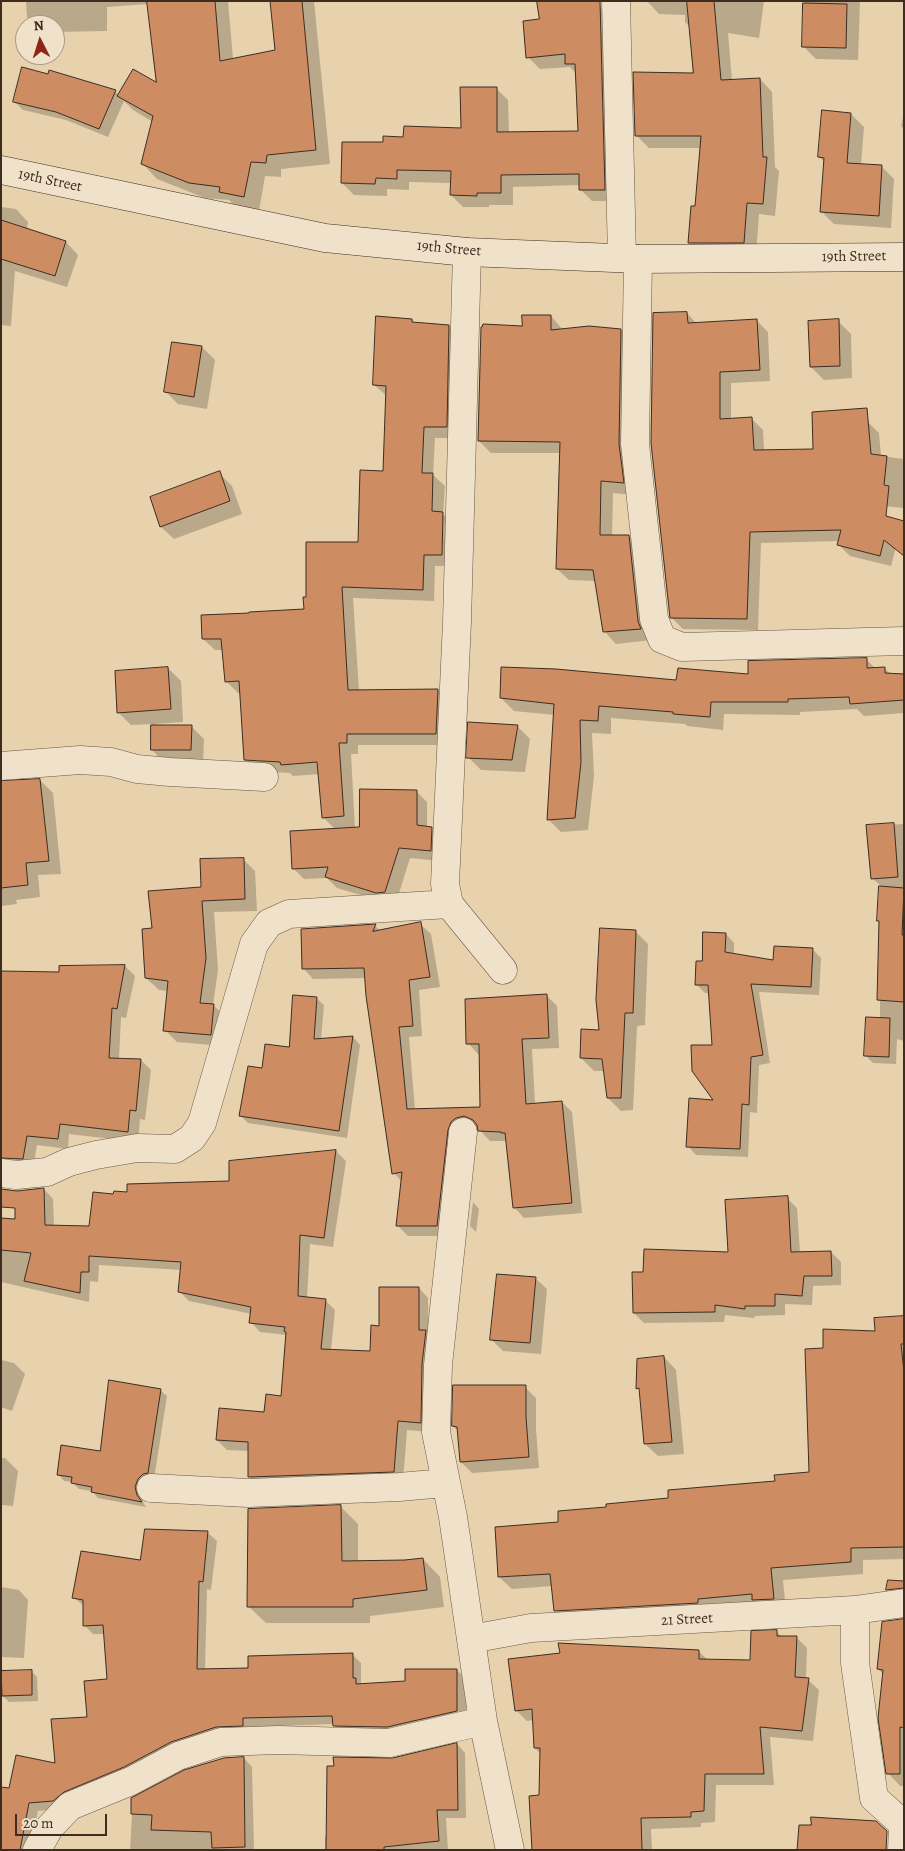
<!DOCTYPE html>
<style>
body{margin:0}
#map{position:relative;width:905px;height:1851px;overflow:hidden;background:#e8d2ad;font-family:Alegreya,serif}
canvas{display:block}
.frame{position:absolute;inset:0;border:2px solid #3d2d21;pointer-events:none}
.north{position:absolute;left:15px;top:15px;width:50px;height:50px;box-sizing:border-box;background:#f0e2ca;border:1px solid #a89a86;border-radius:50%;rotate:355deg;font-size:14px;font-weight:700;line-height:20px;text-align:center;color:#3d2d21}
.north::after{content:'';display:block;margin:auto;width:18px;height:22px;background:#8f2418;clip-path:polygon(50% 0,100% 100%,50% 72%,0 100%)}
.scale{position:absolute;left:15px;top:1814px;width:92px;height:22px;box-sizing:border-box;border:2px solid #3d2d21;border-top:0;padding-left:6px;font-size:15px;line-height:18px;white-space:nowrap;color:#3d2d21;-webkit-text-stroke:4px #f0e2ca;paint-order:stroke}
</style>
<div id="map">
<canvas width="905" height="1851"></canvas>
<div class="frame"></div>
<div class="north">N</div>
<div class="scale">20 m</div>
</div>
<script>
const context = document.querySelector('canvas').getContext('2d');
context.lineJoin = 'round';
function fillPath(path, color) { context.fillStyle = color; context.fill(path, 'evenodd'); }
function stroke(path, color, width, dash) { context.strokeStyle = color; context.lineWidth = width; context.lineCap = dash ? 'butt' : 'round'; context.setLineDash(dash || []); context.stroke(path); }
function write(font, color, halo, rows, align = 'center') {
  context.font = font + ' Alegreya,serif'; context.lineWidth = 5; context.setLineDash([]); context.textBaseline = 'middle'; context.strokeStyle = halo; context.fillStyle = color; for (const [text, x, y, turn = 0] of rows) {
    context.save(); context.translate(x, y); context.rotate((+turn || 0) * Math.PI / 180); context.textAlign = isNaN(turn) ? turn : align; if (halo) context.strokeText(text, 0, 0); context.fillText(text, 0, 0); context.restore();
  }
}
fillPath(new Path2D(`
 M26,1h202l5,58 43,-8 -5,-50h43l16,163 -49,5v8l-16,-1 -6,35 -24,-5 -6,-6 -24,-2 -48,-19 -14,-15 10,-42 -20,-12 -9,-9 -16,36 -42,-17 -43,-10 -9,-9 101,-10 4,4 38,-10 -9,-81 -41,3v24l-52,1v-7h-20l-8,-8z
 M647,1h117l-5,37 -31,-5 4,47 28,-1 12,13 3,75 4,4 -4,45 -16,-2 -3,41h-55l-12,-12 7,-35 5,-60h-52l-13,-13 58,-61 -4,-47 -5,-5v-7l-26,-1z
 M805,1h55l-2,59 -42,-1 -13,-13z
 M600,7l12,13 4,181h-24l-12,-12v-4l-67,2v18h-24v2h-26l-12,-12v-12l-42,-1v8l-22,-1v7l-33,-1 -12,-12 42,-39 78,-15 34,-41 12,12 1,33 70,-1 -2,-58 -7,-7 -30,2 -12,-12z
 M904,113v16l-3,-3z
 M851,114l13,13 -3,38 20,1 13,13 -3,49 -57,-4 -13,-13 4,-49 -6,-5z
 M1,207l15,2 12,13 -1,8 39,12 12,13 -11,32 -52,-16 -4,55 -10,-1v4z
 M687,313l10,11 60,-3 11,11 2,49 -39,2v37l20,-2 12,12 1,21 50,-1 53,-29 12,12 2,23 23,3v49l-34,-3 30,27 -9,34 -41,-10 -12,-12 1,-3 -78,2 -3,87 -75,-1 -12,-12z
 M551,316l12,14h58l12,12 2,153 -22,-2 -1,43h17l12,12 11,92 -36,4 -11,-12 -9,-51 -27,-1 -12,-11 4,-116h-70l-12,-12 44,-114z
 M412,320l3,3 34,3 12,12 -3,100h-23l-2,37 12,11 -2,28 11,11 -1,41h-18l-1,35 -81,-3 6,93 79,-1 11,12 -2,43h-89v9h-7l4,75h5l56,-38 11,11v26h4l11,11 -1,22 -31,-3 -14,45h-8l-51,-15 -10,-10 -23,1 -11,-11 43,-38 -13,-13 -3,-43 -27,2 -3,-3 -33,-2 -11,-11 -5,-67h-3l-12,-12 -3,-31h-8l-12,-11 102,-29 54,-66 25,-71 3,-77 -13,-11z
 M838,321l13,13 1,44 -28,2 -13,-13z
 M202,347l13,13 -8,49 -29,-5 -13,-13z
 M219,473l13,13 10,28 -68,25 -13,-12 -10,-29z
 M866,659l10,10 8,-1 7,6 13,1v38l-40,3 -7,-7 -57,3v3l-76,-1 -1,16 -36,-4 -2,-2 -74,-6v16l-19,-1 2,43 -6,54 -27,2 -13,-13 7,-104 -41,-4 -13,-13 248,-23z
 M168,668l13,13 2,41 -28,2v2h36l13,13 -1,24h-38l-13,-13v-26l-21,1 -13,-13z
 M517,726l13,13 -5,33 -44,-2 -13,-13z
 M40,780l13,13 8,81 -23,1 2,22 -24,3 1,4 -16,2v-123z
 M904,824v217l-7,-2 -1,25 -23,-1 -7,-7 14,-37v-97l-2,-2 3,-34 -9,-8 -4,-52z
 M243,859l12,12 2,40 -43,1 4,58 -5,35 13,12 -3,29 -46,-4 -12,-12 3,-39 -9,-1 -13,-12 7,-48 49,-42z
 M420,924l11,10 9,53 -21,3 3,46 -13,1 6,73 67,-2 -2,-54h-2l-10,-11 79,-47 10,10 2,42 -27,1 3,55 27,-2 10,10 10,101 -58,5 -10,-11 -7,-66h-17l-14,-15 -9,2 -20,108h-39l-11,-11 5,-43 -8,-9 -28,-195 -53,1 -10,-11 72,-42 6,5z
 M635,931l13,13 -3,81 -8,1 -4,84 -12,1 -13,-13 -3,-27h-11l-13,-13 20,-27z
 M726,934l8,9v12l40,7 38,-13 9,9 -2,37 -60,-3 11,71 -11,2 -2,48 -7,-1 -2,45 -52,-2 -8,-9 27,-45 -5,-108h-5l-9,-9 7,-22z
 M125,966l10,10 -9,42 -5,-1 -2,42 22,1 10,10 -6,50 -5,-1 -2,23 -69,-8 -1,15 -31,-4 -4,23 -32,3v-199l59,1z
 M316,998l8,7 -3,35 32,-3 7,8 -13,93 -99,-15 -7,-7 22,-47 27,-21z
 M336,1151l10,10 -13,86 -23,-3 -3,54 18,2 10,10 -4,40 40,2 9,-25 39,-39 9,10 2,134 -23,-2 -4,51 -144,5 -10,-9 1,-26 -23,-1 -10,-10 48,-26 17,-17 5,-62 -27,-3 -9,-10 1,-8 -63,-13 -9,-9 2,-22 -83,-5 -1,17 -8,-1 -1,21 -88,-20v-62l16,3 27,-34 9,10 1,27 37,1 23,-32 116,-13v-20z
 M787,1198l10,10 3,45 31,-1 10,10v23l-28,1 -1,19 -27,-1v11l-30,1 -1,2 -29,-3 -1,7 -80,1 -10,-10 10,-40 85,-20z
 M473,1202l6,7 -3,23 -6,-6z
 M535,1278l12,11 -6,65 -38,-3 -11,-11z
 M904,1318v241l-41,1v14l-80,6 3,31 -218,12 -12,-13 -4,-24 -40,3 -13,-12 61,-53 47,-16 169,-26 34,-9 14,-123 52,-18z
 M664,1357l12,13 8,84 -26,2 -13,-12 -4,-52 -4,-4z
 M1,1360l13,3 11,11 -13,37 -11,-4z
 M525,1387l11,11v31l3,39 -67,5 -11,-11 -2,-30 -6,-6z
 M160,1390l7,6 -13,83 -13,15 2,8 3,5 -48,-9 -6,-7 -13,-2 -7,-7 -8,-1 -6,-7 43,-21z
 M1,1458h4l13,13 -5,35 -12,-1z
 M340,1506l18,18v38l65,-3 17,18 4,30 -74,9v7h-104l-18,-17z
 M146,1530l62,3 9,8 -6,49 -4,-1 -2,81 44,-1 103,-15 9,9v22l46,-2 50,-13 9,9v41l-69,16 -54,-2 -9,-10 -83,3 1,7 -190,75 -24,2 -8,39h-29l9,-60 46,-25 32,-47 21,-38 -4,-46h-12l-8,-8 -1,-20 -11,-9 68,-36z
 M1,1587l18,3 9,10 -4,58 -23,-1z
 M904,1625v161h-4l-12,-13 -4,-98 -6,-6z
 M776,1631l6,6h14l11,11 -1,31 2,1 11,10 -6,51 -43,-4 4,48h-58l-1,37 -14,1v4l-50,2 1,21h-119l7,-53 1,-43 -6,-6 -1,-28 -7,1 -11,-11 182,-59 10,9 43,1z
 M31,1671l6,6 1,24 -29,1 -6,-6z
 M457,1744l8,9 1,65h-20l2,32h-123v-13h2l65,-77z
 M244,1758l8,9 2,83h-124l3,-52z`), '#0003');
const building = new Path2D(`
 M147,1h68l5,60 55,-11 -5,-49h32l14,149 -49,5 -1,8 -15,-1 -7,35 -25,-5 1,-5 -31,-4 -48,-19 12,-48 -36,-20 16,-27 23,13z
 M537,1h63l5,189h-26v-16l-78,1v18h-24v3l-27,-1 1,-24 -54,-1v9l-21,-1 -1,6 -34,-1 1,-41h41v-6l20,1 1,-11 57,2 -1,-41h37v45l81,-1 -3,-67h-10v-10l-39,4 -3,-37 16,-2z
 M687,1h27l7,79 39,-2 3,79h4l-4,47 -16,-1 -3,40h-56l3,-37h4l6,-70h-66l-2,-64 60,1z
 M803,3l44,1 -1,44 -44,-1z
 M22,67l26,7 1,-4 67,20 -17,39 -43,-17 -43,-10z
 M822,110l29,3 -4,50 35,2 -3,51 -59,-4 4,-54 -6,-1z
 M1,220l65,21 -11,35 -54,-17z
 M687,312l1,11 69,-4 3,51 -40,2v47l32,-2 2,33 59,-1 -1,-37 55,-4 4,46 16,2 -3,29 5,1 -3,30 18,5v35l-20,-16 -4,16 -43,-11 4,-15 -91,2 -3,87 -77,-1 -19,-175 2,-130z
 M522,315h29v15l38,-4 32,3 -2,115 5,39 -23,-2 -1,54h29l9,86 3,8 -38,3 -10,-62 -37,-1 4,-127 -82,-1 3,-114h1l1,-3 39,2z
 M376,316l36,3v3l37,3 -2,102h-23l-2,46h11l-1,38 11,1 -1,43h-18l-1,35 -81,-3 6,103 90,-1 -2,45h-89v9h-8l5,73 -22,2 -5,-56 -36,3 -1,-3 -36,-2 -5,-79 -14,1 -4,-43h-19l-1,-24 48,-2v-1l55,-3 -1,-12h3v-55h52l2,-72 23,1 3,-85 -13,-1z
 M839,319l1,47 -30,1 -2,-46z
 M172,342l30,4 -8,51 -30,-5z
 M220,471l10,30 -70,26 -10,-30z
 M867,658v10l18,-1v6l19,1v26l-54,4 -1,-7 -61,2v3h-77l-1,15 -37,-3v-2l-74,-6 -1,15 -18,-1 1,42 -6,56 -28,2 7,-116 -54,-6 1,-31 55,2 120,11 2,-12 70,6v-13z
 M168,667l3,42 -54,4 -2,-42z
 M468,722l50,3 -6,35 -46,-2z
 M151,725h41l-1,25h-40z
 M40,779l9,82 -23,2 2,22 -27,3v-107z
 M360,789l57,1v35l15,2 -1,24 -32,-3 -14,44 -9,1 -51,-16 3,-10 -36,2 -2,-38 69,-4z
 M894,823l4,54 -27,2 -5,-54z
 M244,858l1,41 -43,2 4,57 -6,45 14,1 -3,31 -48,-4 5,-50 -23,-3 -3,-49 10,-1 -4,-37 53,-4 -1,-28z
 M879,886l25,2 -2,47h2v67l-27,-2 2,-79h-2z
 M421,922l9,55 -21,3 4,46 -14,1 8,82 73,-2 -1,-63h-13l-1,-45 82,-5 2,44 -27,1 4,65 36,-3 10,102 -59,5 -8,-75h-4v-1l-23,-1 -1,-6 -4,-5 -9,-4 -8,2 -5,4 -3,8 -11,96h-41l6,-54 -10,2 -26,-178 -2,-28 -62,1 -1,-40 75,-5 -3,7z
 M600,928l36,2 -3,83h-8l-4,85h-14l-5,-39 -22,-1 1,-29 18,1 -3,-30z
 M703,932l23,1 -1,19 48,8 1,-14 39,2 -2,39 -60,-3 12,71 -12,2 -2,48 -7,-1 -2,45 -54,-2 3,-49 24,2 -21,-29 -1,-26h21l-4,-60h-13l1,-24h6z
 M125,965l-8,44 -5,-1 -3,50 32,1 -5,52 -6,-1 -2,22 -68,-8 -2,15 -31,-3 -4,23 -22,-1v-187l58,1v-6z
 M293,995l24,2 -3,42 39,-3 -14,95 -100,-15 9,-50 14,2 3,-24 24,3z
 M866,1017l24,1 -1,39 -25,-1z
 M336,1150l-12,88 -24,-3 -2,61 28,3 -5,50 49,2 1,-26 8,1v-39h40v43h7l-4,34 -1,59 -23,-2 -4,51 -146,5v-35l-32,-2 3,-32 45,4 2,-18 15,2 5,-64 -2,-1 1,-4 -36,-4 2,-16 -73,-15 3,-30 -92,-6v16h-8l-1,21 -56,-12 7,-28 -30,-3v-32l14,1v-11l-14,-1v-18l16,2 27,-3 1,37 44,1 4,-34 20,2 1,-3 13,1v-8l102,-3v-20z
 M788,1196l3,56 40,-1 1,25h-28l-2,20 -27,-2v12h-30v3l-30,-4v7l-82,1 -1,-41h11l1,-23 84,3 -3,-52z
 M497,1274l39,3 -6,66 -40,-3z
 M904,1316v28h-3l3,28v175l-53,1v14l-80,6 3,31 -22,1v-6l-54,5v4l-144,8 -4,-37 -52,3 -3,-50 63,-5v-11l48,-4v-3l62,-6v-8l107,-9 -1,-6 35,-3 -4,-123 18,-1v-19l52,2 -1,-13z
 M664,1356l8,86 -28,2 -5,-56 -3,1 1,-30z
 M109,1380l52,9 -13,84 -5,1 -5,5 -3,8 2,8 5,7 -51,-10 1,-5 -21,-4 1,-6 -15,-2 4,-30 39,6z
 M453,1385h73v32l3,40 -69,5 -3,-35 -5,-1z
 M341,1505l1,56 63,-1 18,-2 4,32 -74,9v8h-106l1,-98z
 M145,1529l63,2 -5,51 -4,-1 -2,88 51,-1v-12l105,-3v25h3v6l49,-3v-12h52v42l-70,16 -54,-1 -1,-10 -89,2v8l-27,1 -45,15 -47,25 -60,25 -11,9 -24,2 -9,47h-19v-63l8,1 7,-33 39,8 -4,-44 36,-2 -3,-36 23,-2 -4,-54 -20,1v-26l-11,-2 9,-47 59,9z
 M888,1580l16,1v7l-18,2z
 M904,1619v109l-4,-1v47h-14l-8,-56 5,-48 -6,-1 5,-47z
 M777,1630v6h20l-2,41 14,1 -7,53 -42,-4 4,47h-59l-1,37 -13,1v5l-50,1 1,32h-110l-3,-54 10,-1 1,-47h-6l-2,-39 -17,2 -7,-52 52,-6 -2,-10 141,7v9l51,1 1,-29z
 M32,1670v25l-30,1 -1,-25z
 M457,1743l1,67h-21l2,31 -55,6v3h-58l1,-84h7l-1,-9 59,1z
 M244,1757l1,90 -33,1 -1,-16 -60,-2 1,-15 -21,-1v-16l53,-28 40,-12z
 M811,1817l65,4 11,10 -1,19h-89l2,-25h12z`);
fillPath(building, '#cd8c62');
stroke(building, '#3d2d21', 1);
const street = new Path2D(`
 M616,1l6,257
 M467,252l-10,370 -12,262 4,20 54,66
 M638,259l-3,185 19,175 8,20 20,8 222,-6
 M1,766l79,-6 31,2 26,7 33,3 94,5
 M1,1173l15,2 31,-3 22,-10 27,-7 41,-7 38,1 17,-11 10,-15 52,-179 15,-21 20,-9 160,-10
 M151,1488l97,5 151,-6 46,-4
 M855,1610v53l19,135 29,26 -1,26
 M471,1639l60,-11 324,-18 49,-7
 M483,1721l27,129
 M37,1850l12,-22 21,-22 61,-25 47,-25 43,-14 57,-2 111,3 94,-22 -30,-204 -17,-85 2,-67 25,-233`);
const secondary = new Path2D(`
 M1,170l324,68 142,14 171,7 266,-2`);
stroke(street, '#685644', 29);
stroke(secondary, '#3d2d21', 29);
stroke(street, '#f0e2ca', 28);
stroke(secondary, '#f0e2ca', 28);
write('15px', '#3d2d21', '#f0e2ca', [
 ["19th Street",50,181,12],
 ["19th Street",449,249,5],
 ["19th Street",854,257,-1],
 ["21 Street",687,1620,-3]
]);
</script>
